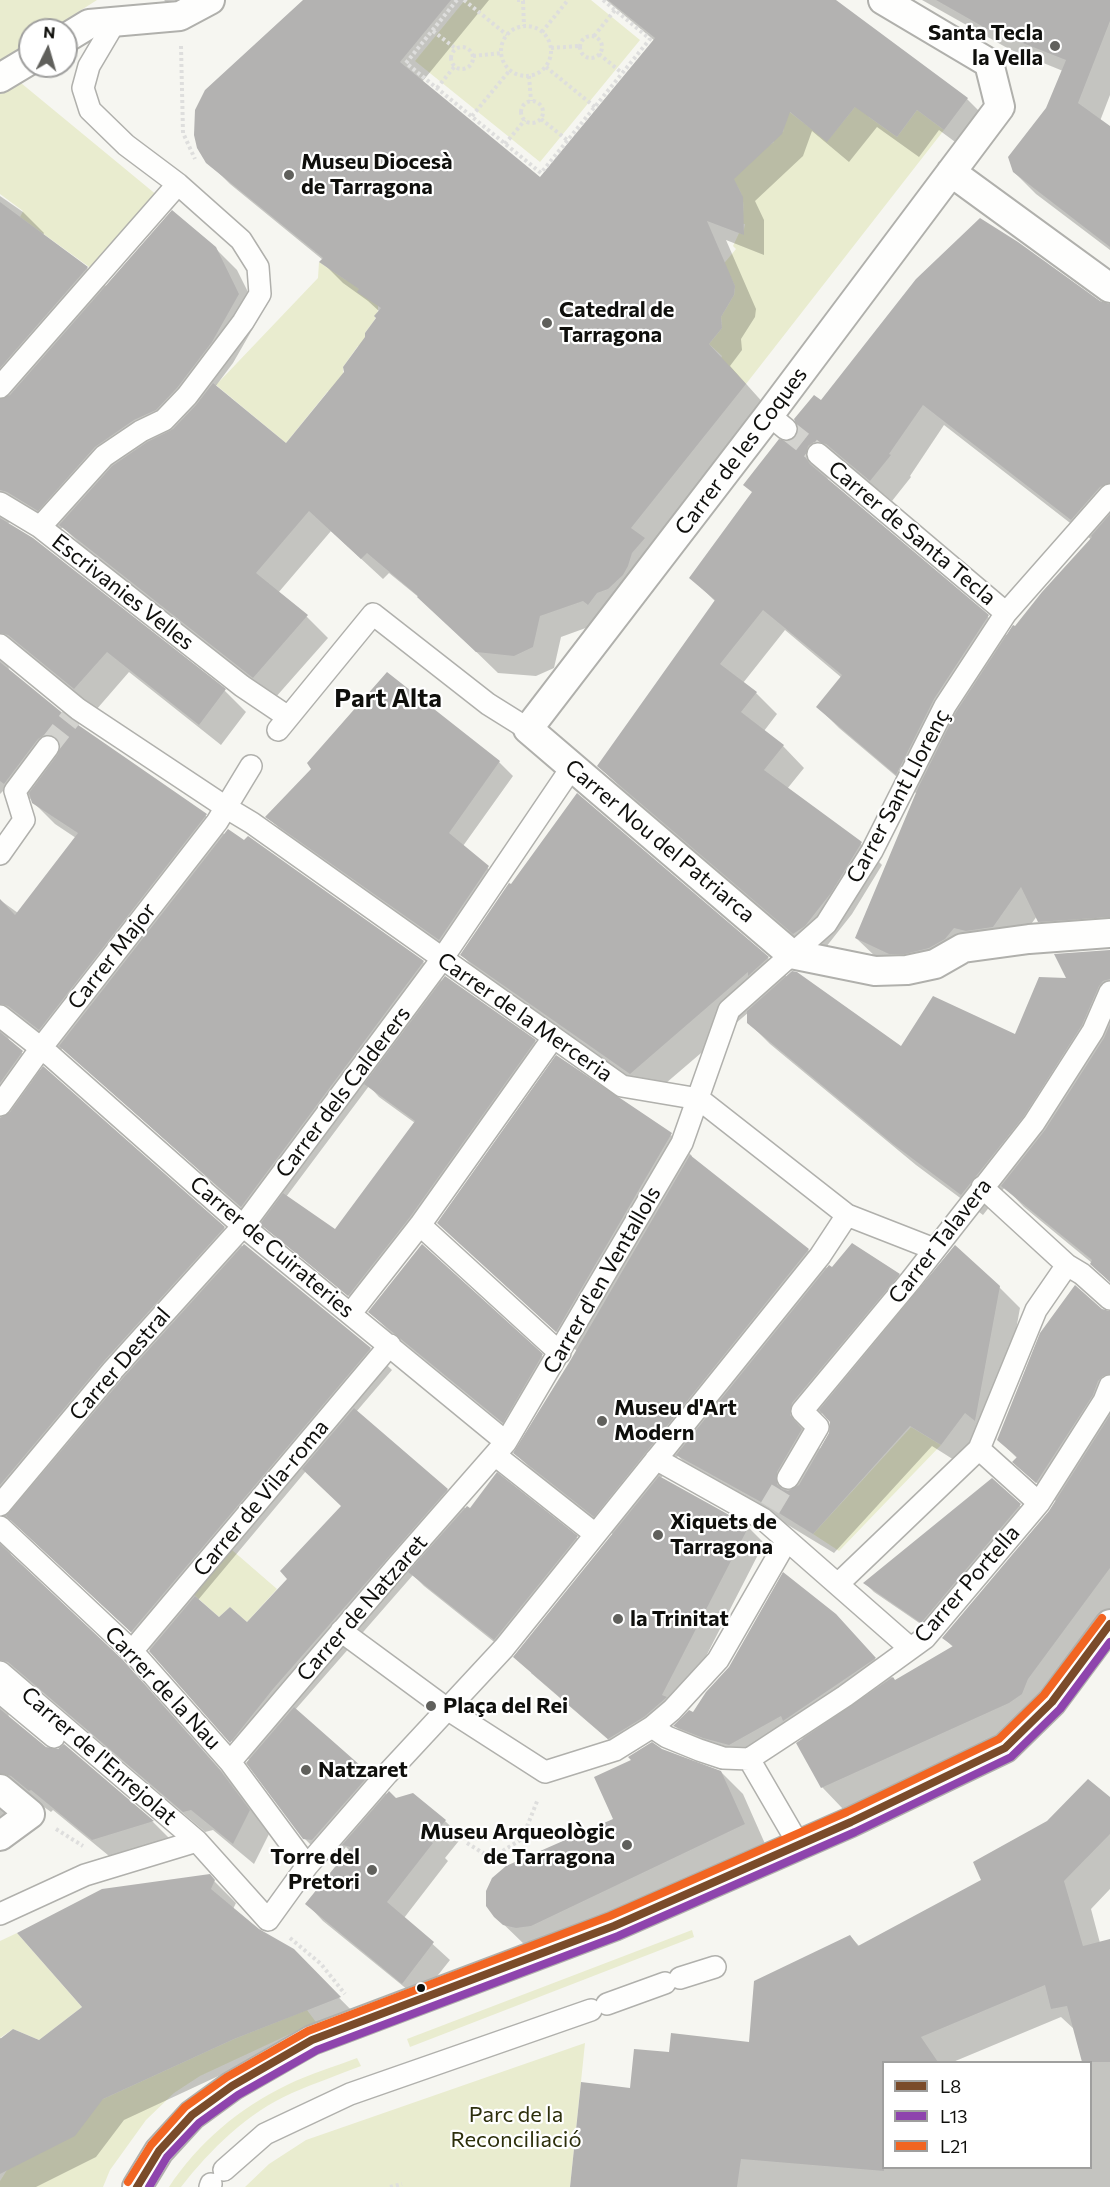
<!DOCTYPE html>
<meta charset="utf-8">
<style>
body{margin:0}
#map{position:relative;width:1110px;height:2187px;overflow:hidden;background:#f6f6f1;font-family:Commissioner,sans-serif}
canvas{display:block}
.legend{position:absolute;left:882px;top:2061px;width:210px;height:108px;box-sizing:border-box;background:#fff;border:2px solid #9f9f9e;margin:0;padding:8px 10px;list-style:none;font-size:18px;color:#0f0f0c}
.legend li{display:flex;align-items:center;gap:12px;height:30px}
.legend b{width:30px;border:2px solid #9f9f9e}
.north{position:absolute;left:18px;top:18px;width:60px;height:60px;box-sizing:border-box;background:#fff;border:2px solid #9f9f9e;border-radius:50%;rotate:5deg;font-size:16px;font-weight:700;line-height:24px;text-align:center;color:#0f0f0c}
.north::after{content:'';display:block;margin:auto;width:21px;height:27px;background:#60605c;clip-path:polygon(50% 0,100% 100%,50% 72%,0 100%)}
</style>
<div id="map">
<canvas width="1110" height="2187"></canvas>
<ul class="legend">
<li><b style="height:8px;background:#7a4b2a"></b>L8</li>
<li><b style="height:8px;background:#8e44ad"></b>L13</li>
<li><b style="height:8px;background:#f26522"></b>L21</li>
</ul>
<div class="north">N</div>
</div>
<script>
const context = document.querySelector('canvas').getContext('2d');
context.lineJoin = 'round';
function fillPath(path, color) { context.fillStyle = color; context.fill(path, 'evenodd'); }
function stroke(path, color, width, dash) { context.strokeStyle = color; context.lineWidth = width; context.lineCap = dash ? 'butt' : 'round'; context.setLineDash(dash || []); context.stroke(path); }
function write(font, color, halo, rows, align = 'center') {
  context.font = font + ' Commissioner,sans-serif'; context.lineWidth = 4.5; context.setLineDash([]); context.textBaseline = 'middle'; context.strokeStyle = halo; context.fillStyle = color; for (const [text, x, y, turn = 0] of rows) {
    context.save(); context.translate(x, y); context.rotate((+turn || 0) * Math.PI / 180); context.textAlign = isNaN(turn) ? turn : align; if (halo) context.strokeText(text, 0, 0); context.fillText(text, 0, 0); context.restore();
  }
}
fillPath(new Path2D(`
 M0,0h97l-47,30h-20v12l-30,18z
 M465,0h126l49,40 -100,122 -125,-101z
 M21,83l137,113 -66,73 -72,-52 3,-6 -23,-17v-100z
 M864,96l5,21 28,20 20,-27 27,20 -198,254 -11,-11 -20,-6 7,-11 -13,-12 13,-16 -1,-11 13,-22 1,-9 -4,-8 -11,-10 16,-19 -3,-3 6,-13 4,1 2,-10h-3c3,-27 2,-31 -16,-52l48,-30 -4,-7 5,-7 8,4 4,-22 40,31z
 M319,262l27,18 1,-2 31,27c1,12 -6,18 -13,28l1,13h-8l-15,21 2,36 -17,-12 -42,52 -70,-58 102,-107z
 M911,1427l30,18 -102,106 -26,-17z
 M232,1550l45,39 -30,33 -17,-15 -11,10 -27,-24z
 M692,1930l2,7 -284,110 -3,-8z
 M17,1933l65,74 -43,33 -26,-11 -13,9v-97z
 M307,2010l9,12 -116,54 -26,17 -28,27 -36,50 -7,17h-103v-6l7,-11 96,-71 131,-60z
 M585,2043l-15,144h-325l24,-23 37,-24z
 M357,2058l4,8c-23,9 -46,17 -69,27 -45,20 -81,56 -111,94h-12c29,-44 70,-79 118,-102 22,-11 47,-18 70,-27z`), '#e9eccf');
fillPath(new Path2D(`
 M164,0h43l-30,13z
 M306,0h183l-67,82 119,97 114,-138 -49,-41h227l134,99 21,21 -22,30 -27,-20 -20,27 -42,-30 -28,35 -37,-31 -9,25 -48,45 9,19v35l-38,-15 30,69 -1,8 -14,22 1,11 -12,16 36,40 -161,215 -44,16 -7,31 -18,8 -38,-3 -71,-69 -38,-31 -6,6 -52,-48 -53,62 29,24 21,21 -53,60 -193,-152 -19,-19 -4,4 -44,-18 -7,11 217,167 21,21 -25,33 -92,-73 -33,38 -65,-54 -7,-3 -16,11 1,6 60,50 137,96 19,19 19,7 4,-4 175,124 20,20 92,59 12,13 -185,253 -97,-81 -2,2 -200,-180 -2,2 -31,-24 -19,4 -3,7 2,5 32,29 182,157 19,19 127,102 22,21 -36,42 91,78 19,19 111,29 13,13 -82,102 -84,-67 -11,-11 -118,135 93,85 57,26 17,16 -17,21 3,3 -44,57 46,42 -31,39 -96,-78 -16,-17 43,-53 -4,-4 -12,14 -8,-1 -22,-22 -54,-77 -99,-110 -140,-132 -3,5v23l4,10 132,126 97,110 29,39 -16,32 -41,-34 -8,2 -174,-149 -7,-3 -16,32 1,6 37,31 12,2 6,-5 89,76 20,20 -59,18 -61,-50 -2,2 -25,-18 -22,15 1,8 -5,28v-945l18,13 58,-75 -21,-14 -22,-22 -1,-5 -6,8 -23,-14 -3,3v-598l23,16 21,21 -1,2 44,33 20,19 108,-39 22,22 23,46 -27,47 -18,24 71,58 59,-73 33,-54 2,-6 -12,-11 -25,-18 -22,-22 2,-1 -93,-76 -22,-22zM369,1086l10,11 36,26 -80,108 -49,-34zM306,1471l36,35 -53,73 -42,45 -28,-5 -21,-19z
 M922,0h188v95l-10,26 10,7v122l-74,-56 -22,-22 33,-63 16,-38 -54,-22z
 M1100,303l10,3v633l-49,3 -22,-21 -2,-5 -23,32 -136,11 -22,-21 61,-144 -78,-66 -21,-21 24,-29 -57,-48 -42,53 13,10 21,21 -13,17 19,15 21,22 -17,21 74,55 21,21 -30,49 -26,33 -11,7 -195,-167 -21,-21 117,-164 -25,-24 99,-135 7,-4 24,-37zM944,425l148,115 -84,96 -20,-19 -159,-135 -3,-8 18,-12 48,39 19,-24 -1,-1z
 M499,762l14,14 -50,70 39,35 -49,72 -172,-123 -13,-13z
 M577,795l191,163 19,19 115,71 114,-12 52,-56 42,-29v331l-18,-19 -68,-56 -19,-20 -22,28 -67,-50 -146,-121 -22,-22 1,-10 -97,83 -169,-118 -21,-22z
 M671,1135l21,21v2l116,92 20,19 71,6 18,18 82,-6 21,21 -24,132 -9,-8 -25,33 -30,-19 -98,107 -51,-31 -85,-46 -20,-20 -17,22 87,49 16,16 -86,168 -53,43 -94,-81 83,-138 -79,-62 -20,-20 62,-102 -138,-128zM823,1412l8,10 1,7 -12,20 -10,-12 2,-13z
 M370,1312l172,44 17,16 -39,66 -133,-109z
 M1106,1313h4v305l-79,106 -188,85 -21,-22 -18,-47 -6,-6 -50,28 -56,-19 -17,-17 160,-111 60,66 58,-34 -9,-9 113,-136 -43,-40 4,-3 -20,-20z
 M992,1480l37,34 -98,117 -57,-39 -9,-9z
 M662,1750l59,22 22,22 23,52 -227,103 -13,-3 -31,-30 120,-96z
 M1110,1799v90l-19,20 9,34 10,-2v246h-539l60,-97 39,-36 80,-10 100,-108 10,11 123,-66zM1061,2017l14,13 8,32h7v106h-206v-106h69z
 M209,1876l27,27 -3,6 25,21 35,21 67,68 -105,40 -131,61 -28,37 -60,30h-36v-149l39,4 45,-35z`), '#0003');
fillPath(new Path2D(`
 M303,0h148l-51,62 140,115 115,-139 -47,-38h228l132,98 -24,32 -27,-20 -20,27 -42,-30 -28,35 -37,-30 -8,22 -48,45 9,18 1,38 -37,-14 28,65 -1,9 -13,22 1,11 -13,16 37,40 -115,144 14,10 -13,15 -4,13 -5,9 -15,14 -11,4 -9,12 -5,-4 -43,15 -7,31 -19,9 -38,-4 -59,-55 1,-1 -51,-43 -6,6 -52,-48 -53,62 52,42 -55,63 -194,-153 53,-59 35,-24 26,-13 23,-24 17,-22 73,60 58,-71 -1,-5 22,-30v-4l11,-15 -2,-2 7,-8 -24,-16 2,-3 -40,-27 4,-4 -117,-95 -9,-15 -3,-13 1,-25 10,-20z
 M936,0h174v21l-32,82 32,23v121l-97,-75 -5,-15 38,-49 20,-48 -79,-31z
 M0,202l88,65 -88,101z
 M172,210l44,37 23,47 -27,48 -35,46 -21,22 -22,10 -39,27 -57,64 -31,-19 -7,-2v-91l10,-4z
 M980,218l38,24 82,59 10,3v179l-10,4 -29,33 -148,-115 -34,49 2,1 -21,26 -44,-37 -12,-2 -6,4 -2,12 4,6 179,151 -55,84 -38,76 -80,-68 26,-32 -79,-65 -43,54 37,28 -16,20 43,33 -20,25 98,72 -31,51 -26,33 -12,8 -196,-168 118,-166 -26,-22 63,-86 -9,-7 36,-46 11,2 5,-3 4,-7 -5,-12 20,-24 7,5 95,-121z
 M1110,514v403l-72,5 -17,-35 -28,40 -27,4 -12,-3 -9,11 -16,9 -24,6h-16l-34,-16 63,-150 38,-76 57,-87 2,1 27,-34 50,-55 -1,-1z
 M0,518l33,20 193,151 -27,36 -92,-73 -33,37 -66,-54 -8,-2z
 M0,662l71,58 136,94 -168,216 -31,-24 -8,-2v-105l15,16 63,-82 -46,-30 -3,-10 29,-39 2,-11 -5,-6 -11,-2 -6,4 -34,45 -4,-3z
 M387,672l113,89 -51,72 40,33 -50,74 -174,-123 46,-48 -4,-6z
 M577,793l192,164 -21,19v-4l-118,102 -170,-119 49,-72 2,1z
 M228,829l16,11 4,-4 176,125 -183,246 -182,-161z
 M1110,950v29l-7,2 -4,5 -17,39 -58,91 -63,79 -68,-51 -146,-121v-12l45,-40 5,1 104,74 32,-50 82,38 24,-57 27,1 -12,-24z
 M445,976l91,64 -126,177 -62,79 -88,-72 23,-31 52,36 80,-108 -51,-37z
 M1110,1024v258l-20,-18 2,-4 -91,-74 44,-56 59,-92z
 M0,1032l23,19 -23,32z
 M556,1055l116,78 -116,199 -119,-109z
 M43,1066l182,161 -121,134 -104,124v-367l10,-6z
 M690,1155l119,94 -215,268 -81,-64 57,-92z
 M852,1243l48,31 -108,129 -2,12 12,14 -25,43v12l5,5 6,2 11,-6 30,-52 1,-11 -11,-12 136,-165 45,41 -25,135 -10,-8 -24,32 -31,-19 -97,108 -52,-32 -85,-47 153,-190 3,2z
 M244,1244l127,104 -240,284 -125,-116 117,-138z
 M422,1244l121,110 -40,69 -135,-111z
 M1075,1285l27,24 8,2v63l-7,2 -5,5 -5,14 -57,88 -24,-21 5,-5 -20,-17 43,-107z
 M354,1408l94,81 -175,200 -43,54 -81,-92 46,-55 24,21 11,-10 17,15 40,-43 -7,-8 61,-65 -39,-37z
 M1110,1415v153l-82,111 -6,15 -13,9 -188,85 -25,-45 97,-66 2,3 58,-34 -11,-8 107,-127z
 M497,1472l81,64 -84,104 -86,-68 59,-66 3,2z
 M659,1476l90,50 -87,169 5,2 -23,20 -36,22 -95,-82z
 M992,1478l29,26 -100,119 -58,-40z
 M0,1544l123,116 97,110 30,40 -17,34 -42,-34 -8,2 -175,-150 -8,-2z
 M783,1572l53,42 40,44 -93,63 -2,-5 -52,29 -26,-7 -30,-12 16,-16 4,2 13,-20 23,-25z
 M294,1707l76,67 -58,66 -9,-1 -57,-76z
 M0,1709l46,38 12,2 6,-5 90,77 -62,19 -61,-50 -2,1 -18,-15 -11,-3z
 M652,1742l10,7 59,22 24,53 -214,102 -15,2 -13,-3 -9,-8 -8,-11v-15l6,-13 14,-12 107,-47 -19,-42 37,-17 -3,-3z
 M1088,1779l22,18v37l-46,47 19,65 27,-7v123h-28l-15,-56 -16,3 -6,-24 -124,52 17,25h-54v109l-143,-12 -4,28h-167l11,-105 49,6 4,-39 35,3 2,-19 78,9 5,-61 96,-46 8,11 123,-66 -8,-18 74,-41z
 M389,1791l7,7 17,-5 33,27 -17,20 4,3 -46,59 47,40 -32,42 -97,-80 46,-57 -9,-2z
 M210,1874l5,6 -4,9 48,40 35,20 47,48 -107,42 -131,60 -28,37 -75,38v-135l13,-10 26,11 43,-33 -65,-74 85,-44z`), '#b3b2b1');
stroke(new Path2D(`
 M786,429l32,25
 M48,747l25,-32
 M770,1508l18,-30`), '#d3d3cf', 21, [21, 10]);
const pedestrian = new Path2D(`
 M0,387l178,-203
 M769,415l17,14
 M818,454l188,159
 M0,503l40,24 202,159 46,31
 M40,527l64,-71 37,-25 23,-11 23,-24 56,-74 17,-28 -2,-27 -17,-27 -63,-56 -52,-39 -36,-35 -7,-22 6,-22 26,-44
 M0,645l78,64 149,99 25,15 370,263 77,13 148,116 87,34
 M278,730l95,-116 115,90 40,25
 M0,854l24,-34 -9,-29 33,-44
 M0,1016l51,40 192,170 263,216
 M0,1105l41,-57 176,-226 34,-56
 M982,1187l85,78 15,9 28,25
 M420,1225l140,128
 M351,1313l69,-88 133,-187
 M979,1449l60,54
 M495,1455l100,79
 M656,1459l107,60 147,129
 M788,1478l30,-51 -16,-16 109,-131 123,-157 59,-92 17,-39
 M0,1505l113,-135 130,-144 199,-267 130,-192
 M0,1527l132,124 98,111 77,104
 M838,1584l141,-135 57,-139 31,-45
 M341,1631l106,78 98,63 70,-22 37,-23 20,-17 46,-50 69,-120
 M132,1651l258,-306
 M0,1672l197,169 71,79 39,-54 80,-92 117,-126 316,-392 27,-41
 M0,1692l54,45
 M652,1727l15,10 32,13 24,8 26,1 96,-63 80,-58 114,-135 65,-102 6,-15
 M749,1759l50,86
 M230,1762l168,-197 108,-123 176,-299 47,-133 97,-86 46,-73 73,-145 61,-93 104,-118
 M0,1914l85,-39 112,-34
 M680,1978l35,-11
 M607,2004l58,-21
 M224,2170l41,-36 85,-40 241,-84
 M210,2187l1,-3`);
const minor = new Path2D(`
 M883,0l106,63 11,44 -231,308 -241,314 263,225 84,17 32,-1 28,-6 28,-16 66,-9 81,-6
 M66,38l23,-14 91,-8 30,-16
 M0,78l30,-18
 M951,172l159,116
 M0,1789l30,25 -30,22
 M137,2187l22,-36 33,-36 40,-29 80,-46 302,-114 237,-104 154,-74 47,-46 58,-78`);
stroke(pedestrian, '#b0b0ac', 24);
stroke(minor, '#b0b0ac', 32);
stroke(new Path2D(`
 M457,0l-51,63 135,110 109,-134 -47,-39
 M464,0l43,35
 M517,0h8
 M523,1l1,25
 M501 51a25 25 0 1 1 50 0a25 25 0 1 1-50 0Z
 M433,31l22,17
 M542,32l26,-32
 M580 47a11 11 0 1 1 22 0a11 11 0 1 1-22 0Z
 M594,36l21,-26
 M181,46l2,87 12,26
 M451 58a11 11 0 1 1 22 0a11 11 0 1 1-22 0Z
 M551,48l28,-2
 M599,54l23,19
 M473,56l29,-3
 M546,67l49,40
 M529,76l2,25
 M437,88l18,-22
 M521 112a11 11 0 1 1 22 0a11 11 0 1 1-22 0Z
 M472,116l38,-46
 M541,119l26,21
 M505,144l20,-24
 M56,1829l27,17
 M467,1843l24,15 31,-19 16,-40
 M290,1938l31,26 24,30
 M390,2187l12,-3`), '#dededd', 4, [3, 3]);
stroke(pedestrian, '#fefefd', 21);
stroke(minor, '#fefefd', 28);
stroke(new Path2D(`
 M137,2187l22,-36 33,-36 40,-29 80,-46 302,-114 237,-104 154,-74 47,-46 58,-78`), '#7a4b2a', 8);
stroke(new Path2D(`
 M149,2187l18,-30 32,-34 39,-28 79,-45 301,-114 237,-104 156,-75 49,-48 50,-67`), '#8e44ad', 8);
stroke(new Path2D(`
 M128,2182l23,-37 34,-38 42,-30 81,-46 302,-115 237,-104 152,-73 45,-44 58,-77`), '#f26522', 8);
for (const [x, y, r, color] of [
 [1055,46,6,"#60605c"],
 [289,175,6,"#60605c"],
 [547,323,6,"#60605c"],
 [602,1421,6,"#60605c"],
 [658,1535,6,"#60605c"],
 [618,1619,6,"#60605c"],
 [431,1706,6,"#60605c"],
 [306,1770,6,"#60605c"],
 [627,1845,6,"#60605c"],
 [372,1870,6,"#60605c"],
 [421,1988,5,"#0f0f0c"]
]) { const dot = new Path2D(); dot.arc(x, y, r, 0, 2 * Math.PI); context.fillStyle = color; context.fill(dot); stroke(dot, '#fff', 2); }
write('bold 22px', '#0f0f0c', '#fff', [
 ["Santa Tecla",1043,33,"right"],
 ["la Vella",1043,58,"right"],
 ["Museu Diocesà",301,162],
 ["de Tarragona",301,187],
 ["Catedral de",559,310],
 ["Tarragona",559,335],
 ["Museu d'Art",614,1408],
 ["Modern",614,1433],
 ["Xiquets de",670,1522],
 ["Tarragona",670,1547],
 ["la Trinitat",630,1619],
 ["Plaça del Rei",443,1706],
 ["Natzaret",318,1770],
 ["Museu Arqueològic",615,1832,"right"],
 ["de Tarragona",615,1857,"right"],
 ["Torre del",360,1857,"right"],
 ["Pretori",360,1882,"right"]
], 'left');
write('22px', '#0f0f0c', '#fff', [
 ["Carrer de les Coques",741,451,-53],
 ["Carrer de Santa Tecla",912,533,40],
 ["Escrivanies Velles",123,592,38],
 ["Carrer Sant Llorenç",898,796,-62],
 ["Carrer Nou del Patriarca",660,841,40],
 ["Carrer Major",112,956,-52],
 ["Carrer de la Merceria",525,1017,35],
 ["Carrer dels Calderers",343,1092,-53],
 ["Carrer Talavera",940,1241,-52],
 ["Carrer de Cuirateries",272,1247,40],
 ["Carrer d'en Ventallols",602,1280,-60],
 ["Carrer Destral",120,1364,-49],
 ["Carrer de Vila-roma",261,1498,-50],
 ["Carrer Portella",967,1584,-49],
 ["Carrer de Natzaret",362,1608,-49],
 ["Carrer de la Nau",163,1688,47],
 ["Carrer de l'Enrejolat",99,1756,41]
]);
write('22px', '#2d2f0c', '#fff', [
 ["Parc de la",516,2115],
 ["Reconciliació",516,2140]
]);
write('bold 26px', '#0f0f0c', '#fff', [
 ["Part Alta",388,698]
]);
</script>
